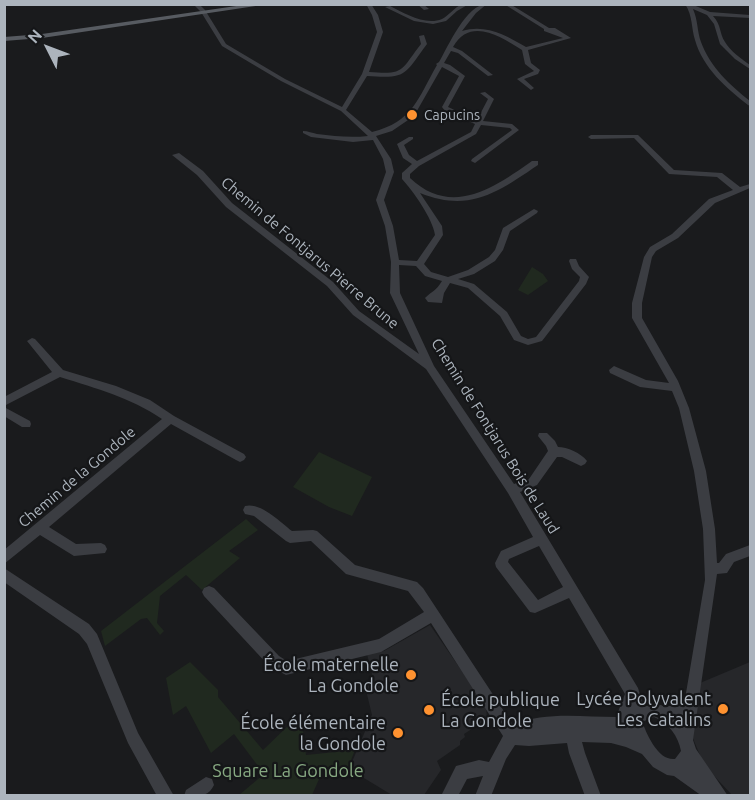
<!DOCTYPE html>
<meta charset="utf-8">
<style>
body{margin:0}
#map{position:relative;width:755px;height:800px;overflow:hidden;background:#1a1b1d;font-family:Ubuntu,sans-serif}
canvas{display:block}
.frame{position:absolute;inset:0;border:6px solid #acb4bd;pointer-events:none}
.north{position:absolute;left:18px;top:18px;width:60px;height:60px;-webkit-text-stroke:4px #151618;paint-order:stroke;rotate:312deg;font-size:16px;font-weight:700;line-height:24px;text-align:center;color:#acb4bd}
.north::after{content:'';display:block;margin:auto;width:21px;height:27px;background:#acb4bd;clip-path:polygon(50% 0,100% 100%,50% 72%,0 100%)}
</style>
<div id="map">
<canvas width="755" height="800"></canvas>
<div class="frame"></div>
<div class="north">N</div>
</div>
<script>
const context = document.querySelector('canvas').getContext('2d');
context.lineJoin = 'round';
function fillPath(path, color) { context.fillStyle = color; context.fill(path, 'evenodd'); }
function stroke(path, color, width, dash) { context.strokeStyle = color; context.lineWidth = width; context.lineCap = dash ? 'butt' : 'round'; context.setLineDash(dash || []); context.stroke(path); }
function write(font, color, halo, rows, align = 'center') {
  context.font = font + ' Ubuntu,sans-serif'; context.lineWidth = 4.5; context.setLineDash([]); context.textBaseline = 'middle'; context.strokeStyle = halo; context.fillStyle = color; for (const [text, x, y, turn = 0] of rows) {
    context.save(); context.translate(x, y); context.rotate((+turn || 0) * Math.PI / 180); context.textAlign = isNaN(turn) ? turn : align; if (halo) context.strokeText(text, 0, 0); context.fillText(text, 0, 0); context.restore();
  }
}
fillPath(new Path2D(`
 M430,625l56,81 1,13 -23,15 1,3 -5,4v4l-23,16 4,9 -17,25h-32l-43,-26 23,-54 -8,-33 9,-4 -6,-24 17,-3z
 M750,662v133h-18l-28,-30 -12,-29 8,-53z`), '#26272a');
fillPath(new Path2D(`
 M532,267l11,7 5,7 -20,14 -10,-5z
 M319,452l53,25 -20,39 -23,-9 -36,-20z
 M246,519l12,11 -29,21 11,7 -38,32 -16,-15 -26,21 -3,27 7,8 -4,4 -13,-17 -6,1 -36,27 -4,-15z
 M190,662l28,28v7l45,53 29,-28 10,-1 4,34 49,-5 -11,28 -20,-10 -12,27h-73l25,-21 -30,-40 -23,19 -25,-47 -13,9 -7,-37z`), '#20291f');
fillPath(new Path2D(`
 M193,4h6l6,6 21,34 59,35 57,28 20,-33 15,-42 -5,-17 -6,-11h5l7,11 5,17 -14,40c36,3 31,-1 52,-28l-2,-8 5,-1 3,9c-23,31 -20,35 -60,32l-21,34 26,22c41,-10 46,-34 65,-67l-1,-1 3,-2c9,-15 27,-58 48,-58l-11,9 -14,18c24,-7 43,4 64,16l37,-9 -19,-7v-2l-40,-25h6l39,24h6l16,10 -43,12 3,13 9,7 -2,4 -14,5 10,9 -3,2 -14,-11 17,-8 -9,-7 -3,-14c-22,-14 -52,-33 -69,-3l9,4 31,24 -5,1 -30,-23 -7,-2 -7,12 6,2 15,11 -17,31 29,13 11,-21 -8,-6 5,-1 9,7 -11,22 29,3 7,6 -44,33 -4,-2 1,-2 40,-29 -2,-2 -29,-3 -5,9 -57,32 -9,8v4c42,40 85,9 122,-17h6v4c-40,27 -68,48 -118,28l22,33 1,9 -19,29 7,8 17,5 20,-7 21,-13 6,-7 8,-22 31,-19 4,2 -1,2 -27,18 -7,19 -8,11 -21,13 -16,5 16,5 33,28 14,24 7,3 8,-2 43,-56 1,-4 -8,-8 -3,-8 1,-2h6l3,7 10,11 -3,7 -44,57 -14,4 -14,-5 -14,-24 -32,-28 -18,-5 -6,10 -2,10 -14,-1 -3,-4c7,-7 11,-7 17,-17l-17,-5 -9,-10 -17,-1 1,28 34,73 80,118 15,-5 19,-28 -2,-5 -8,-10 1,-3h8l8,8 3,6c9,0 23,6 29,14l-2,3 -4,2 -19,-9h-5l-20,28 -17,7 118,196 6,19 10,-4 13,4 18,-8 20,-119 -2,-51 -9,-58 -15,-63 -7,-17 -32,-4 -30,-14 -1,-3 5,-4 32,14 23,3 -37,-65v-15l12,-46 6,-10 22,-13 37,-35 24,-9 -16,-13 -48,-3 -35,-36 -43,1 -3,-2 3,-2h47l36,35 48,3 18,14 10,-3v4l-35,15 -37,35 -22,13 -4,6 -10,46v15l36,63 11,27 17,63 9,58 2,34h2l7,-9 24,-9v11l-16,6 -7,11 -10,1 -24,166 3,9 32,47h-26l-28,-20 -7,-1 -14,-8 -11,-13 -16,-7 -15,-4 -29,-1 3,11 16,43h-16l-16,-43 -2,-10 -38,3 -14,-1 -9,14 -15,37h-16l8,-20 -16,3 -9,17h-17l15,-30 23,-6 10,2 14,-26 -72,-113 -50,29 -95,23 -17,-9 -65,-70 -2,-4 2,-4 5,-2 5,2 65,68 8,5 92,-22 45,-27 -16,-21 -62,-17 -35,-33 -21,2 -4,-2 -32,-25 -9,-2 -2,-4 2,-4c16,-4 35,16 47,25l21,-1 4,1 38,34 62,17 6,6 90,137c32,-14 69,-8 103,-8l9,-23 -56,-96 -34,15 -5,-1 -34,-45 -1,-4 6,-12 32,-14 -25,-44 -82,-124 -73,-54 -26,-29 -101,-79 -29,-32 -25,-20 7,-2 24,18 29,32 101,79 26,29 60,43 -29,-61 1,-31 -6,-36 -9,-26 10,-28 -3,-13 -10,-19 -20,2 -42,-5 -8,-4v-2c5,0 9,2 14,3 17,2 33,4 51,2l-27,-25 -60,-30 -59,-35 -21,-34zM442,67l17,9 -17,31 3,4 30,13 -4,8 -54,29 -8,-6 -5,-10 9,-6v-2h-4l-12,7 6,14 9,6 -10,9v6c11,12 31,40 33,56l-18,26 -18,-1 -6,-34 -9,-26 10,-28 -3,-13 -15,-23 16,-5 22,-15zM539,546l24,41 -25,13 -30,-38 1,-3zM654,717c15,6 24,19 27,34l-6,8c-16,2 -27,-22 -32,-35l1,-3z
 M417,4h6l6,5 -5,1z
 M462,4h7l-12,7 -11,10 -13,3 -19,-3 -29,-14 5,-1c14,7 35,20 52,13 6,-3 12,-11 20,-15z
 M685,4h6l19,8 40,3v3l-37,-2c9,10 6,17 12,26 5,9 17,17 25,23v4l-15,-10 -15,-15 -6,-20 -7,-9 -14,-6c5,11 4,22 8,33 9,25 29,43 49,59v5l-2,-1c-22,-17 -45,-37 -53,-65 -4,-12 -2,-24 -10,-36z
 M32,338l3,1 28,31 53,16 34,14 24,16 70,38 2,3 -2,3 -4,2 -4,-2 -65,-36 -122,103 27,17 25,-1 4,2 2,4 -2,4 -31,3 -34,-21 -36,29v-14l158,-131c-33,-22 -64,-30 -102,-42l-56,29v-9l48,-25 -25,-31z
 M4,407l26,14 1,3 -1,3h-8l-18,-11z
 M4,568l85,56 8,10 41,99 36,63h-17l-29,-53 -41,-99 -8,-10 -75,-52z
 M206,777l6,2 2,6c-6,13 -17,11 -30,11l2,-6z`), '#3b3d42');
fillPath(new Path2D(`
 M250,4h19l-227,34 -38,3v-4l38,-3z`), '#575b61');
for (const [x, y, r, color] of [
 [412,115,6,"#ff9230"],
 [411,675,6,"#ff9230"],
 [723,709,6,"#ff9230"],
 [429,710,6,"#ff9230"],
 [398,733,6,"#ff9230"]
]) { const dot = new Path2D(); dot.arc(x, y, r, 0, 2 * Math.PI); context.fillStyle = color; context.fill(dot); stroke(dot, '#151618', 2); }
write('14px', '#acb4bd', '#151618', [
 ["Capucins",424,115]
], 'left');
write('15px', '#acb4bd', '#151618', [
 ["Chemin de Fontjarus Pierre Brune",310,253,40],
 ["Chemin de Fontjarus Bois de Laud",495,436,58],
 ["Chemin de la Gondole",77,477,-40]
]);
write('18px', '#acb4bd', '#151618', [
 ["École maternelle",399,665],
 ["La Gondole",399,686],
 ["Lycée Polyvalent",711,699],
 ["Les Catalins",711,720],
 ["École publique",441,700,"left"],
 ["La Gondole",441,721,"left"],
 ["École élémentaire",386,723],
 ["la Gondole",386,744]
], 'right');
write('18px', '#87a982', '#151618', [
 ["Square La Gondole",288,771]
]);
</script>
